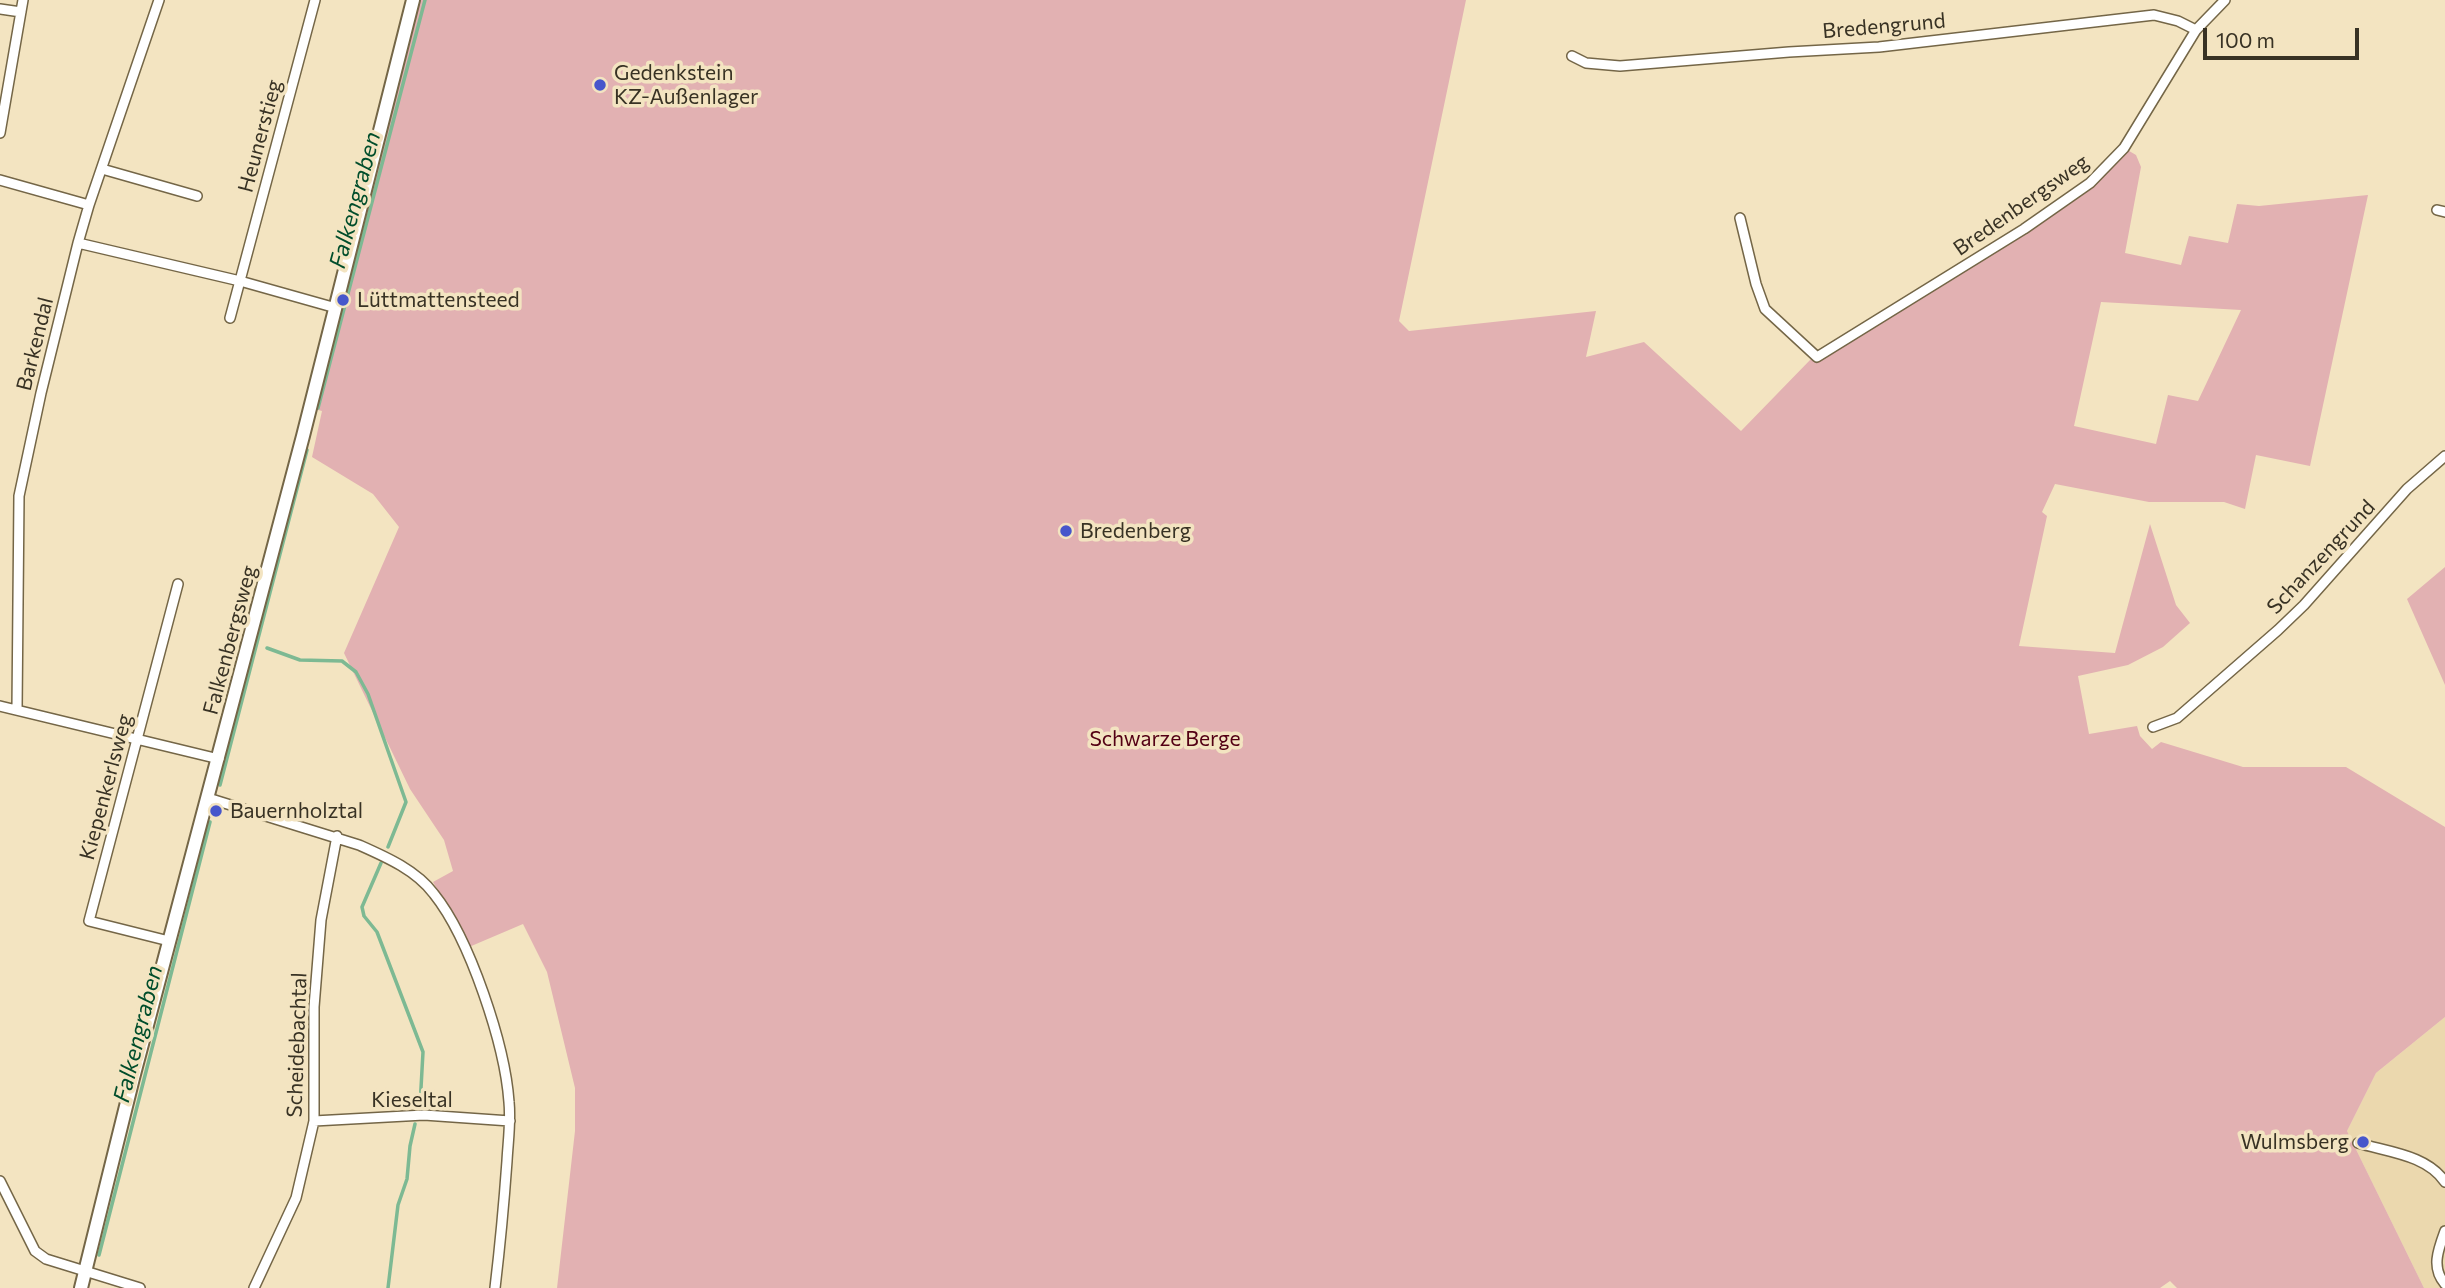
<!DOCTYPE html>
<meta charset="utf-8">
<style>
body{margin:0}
#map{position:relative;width:2445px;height:1288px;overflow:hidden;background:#f3e4c1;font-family:Commissioner,sans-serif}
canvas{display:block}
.scale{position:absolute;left:2203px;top:28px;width:156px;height:32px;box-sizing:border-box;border:4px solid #383224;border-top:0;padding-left:9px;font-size:21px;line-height:24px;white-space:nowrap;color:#383224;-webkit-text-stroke:5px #f3e4c1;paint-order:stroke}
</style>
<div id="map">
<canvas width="2445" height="1288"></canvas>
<div class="scale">100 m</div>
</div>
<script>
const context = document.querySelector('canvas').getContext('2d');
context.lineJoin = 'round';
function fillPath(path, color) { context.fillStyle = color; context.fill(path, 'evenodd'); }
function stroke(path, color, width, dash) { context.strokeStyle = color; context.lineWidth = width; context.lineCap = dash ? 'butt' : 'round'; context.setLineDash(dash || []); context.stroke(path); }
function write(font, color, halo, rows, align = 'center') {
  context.font = font + ' Commissioner,sans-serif'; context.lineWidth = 7; context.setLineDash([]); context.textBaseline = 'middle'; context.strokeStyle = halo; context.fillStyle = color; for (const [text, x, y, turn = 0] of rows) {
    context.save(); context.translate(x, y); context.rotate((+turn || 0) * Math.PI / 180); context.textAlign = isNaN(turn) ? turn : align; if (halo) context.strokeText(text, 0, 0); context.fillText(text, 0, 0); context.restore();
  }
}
fillPath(new Path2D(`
 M2445,1017v271h-21l-77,-157 29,-58z`), '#ebd8ae');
fillPath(new Path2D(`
 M418,0h1048l-67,321 10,10 187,-20 -10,46 58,-15 97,89 70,-72 279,-176 34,-35 12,7 5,12 -16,86 56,12 8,-29 39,7 9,-39 22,2 109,-11 -58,271 -54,-11 -11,54 -21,-7h-75l-94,-18 -13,28 5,4 -28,130 96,7 35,-129 26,81 14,18 -27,24 -35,18 -50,11 11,58 48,-8 3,10 12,13 9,-7 82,25h103l99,60v190l-69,56 -29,58 77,157h-247l-7,-7 -10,7h-1603l18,-157v-43l-28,-116 -24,-48 -54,23 -36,-65 20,-11 -9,-31 -34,-51 -66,-136 55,-126 -26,-33 -61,-37 10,-46 -8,-2zM2101,302l140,8 -43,91 -30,-6 -12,49 -82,-18z
 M2445,567v118l-38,-86z`), '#e2b1b2');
stroke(new Path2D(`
 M318,408l107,-408
 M267,648l33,12 42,1 14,11 12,22 38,108 -18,45
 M220,785l87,-335
 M381,863l-19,44 2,9 13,16 46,120 -3,54
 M99,1255l111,-433
 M388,1288l10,-83 9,-26 3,-33 5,-22`), '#7db993', 3.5);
const street = new Path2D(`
 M0,9l21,3
 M1572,56l14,7 34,3 169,-14 90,-5 275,-32 24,6 18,9
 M0,133l23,-133
 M102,169l95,27
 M0,180l89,25
 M2437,210l8,2
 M1740,218l16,66 9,25 52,48 207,-128 66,-46 34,-35 72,-118 29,-30
 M78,243l162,38 96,27
 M230,318l85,-318
 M0,706l219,53
 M17,709l2,-213 22,-103 37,-150 11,-38 70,-205
 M2153,727l24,-9 101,-88 26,-25 103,-116 38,-33
 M208,798l151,47c27,12 57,25 75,49 36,45 71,151 75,208 2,20 -1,40 -2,59 -3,42 -7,85 -12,127
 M169,941l-80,-20 89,-337
 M314,1121l110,-6 86,6
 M2358,1143c30,9 69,12 87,39
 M0,1181l35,70 11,8 94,29
 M2445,1231c-7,19 -14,37 0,53
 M254,1288l42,-90 18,-77v-114l7,-87 16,-84`);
const secondary = new Path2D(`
 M81,1288l52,-210 170,-642 110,-436`);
stroke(street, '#746647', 12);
stroke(secondary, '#746647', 16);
stroke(street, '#fff', 9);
stroke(secondary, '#fff', 12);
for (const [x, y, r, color] of [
 [600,85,7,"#4756cb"],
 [343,300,7,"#4756cb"],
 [1066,531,7,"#4756cb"],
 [216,811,7,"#4756cb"],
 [2363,1142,7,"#4756cb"]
]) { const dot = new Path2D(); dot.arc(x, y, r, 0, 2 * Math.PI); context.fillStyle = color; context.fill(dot); stroke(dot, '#f3e4c1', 2.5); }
write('21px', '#383224', '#f3e4c1', [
 ["Bredengrund",1884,26,-5],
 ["Heunerstieg",260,136,-75],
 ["Bredenbergsweg",2021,205,-35],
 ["Barkendal",35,344,-76],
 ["Schanzengrund",2321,557,-47],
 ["Falkenbergsweg",230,640,-75],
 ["Kiepenkerlsweg",106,787,-75],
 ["Scheidebachtal",297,1045,-88],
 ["Kieseltal",412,1100]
]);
write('21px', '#383224', '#f3e4c1', [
 ["Gedenkstein",614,73],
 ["KZ-Außenlager",614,97],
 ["Lüttmattensteed",357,300],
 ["Bredenberg",1080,531],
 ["Bauernholztal",230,811],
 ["Wulmsberg",2349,1142,"right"]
], 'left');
write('21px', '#530014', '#f3e4c1', [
 ["Schwarze Berge",1165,739]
]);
write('italic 23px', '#004d2b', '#f3e4c1', [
 ["Falkengraben",355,200,-75],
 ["Falkengraben",138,1034,-76]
]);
</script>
